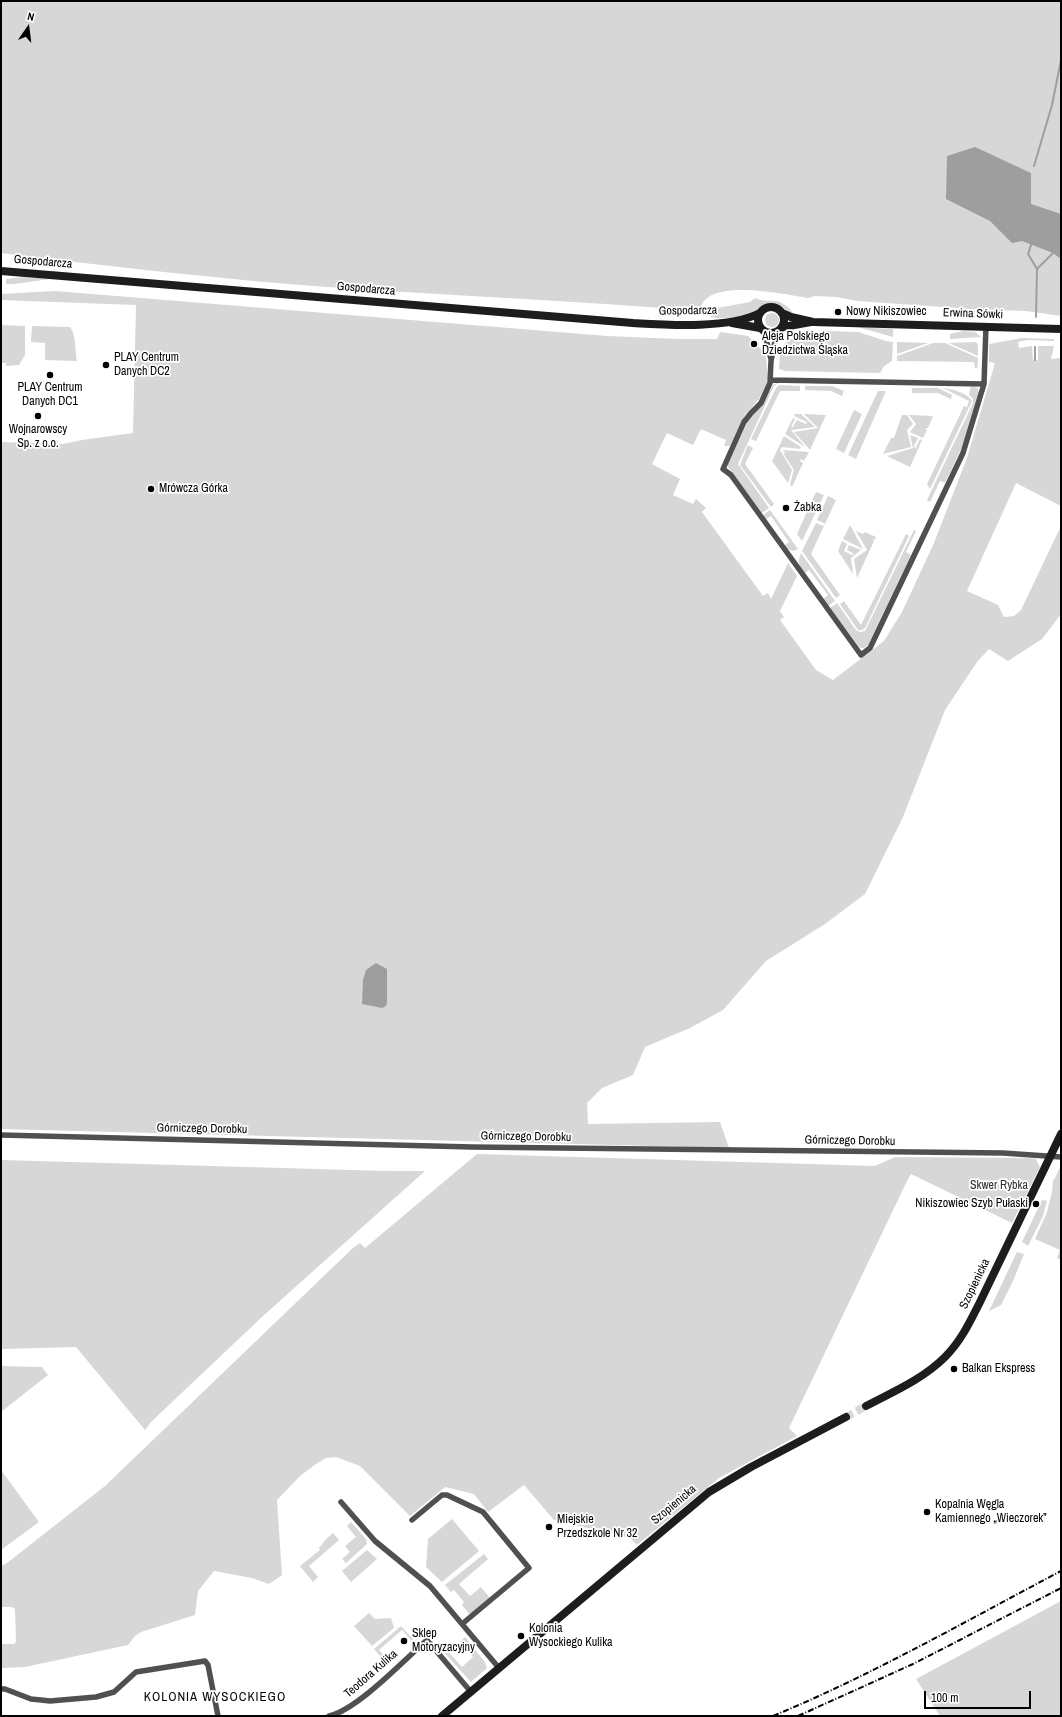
<!DOCTYPE html>
<meta charset="utf-8">
<style>
body{margin:0}
#map{position:relative;width:1062px;height:1717px;overflow:hidden;background:#fff;font-family:"Archivo Narrow",sans-serif}
canvas{display:block}
.frame{position:absolute;inset:0;border:2px solid #000;pointer-events:none}
.north{position:absolute;left:8px;top:8px;width:40px;height:40px;-webkit-text-stroke:3px #fff;paint-order:stroke;rotate:14deg;font-size:11px;font-weight:700;line-height:16px;text-align:center;color:#000}
.north::after{content:'';display:block;margin:auto;width:14px;height:18px;background:#000;clip-path:polygon(50% 0,100% 100%,50% 72%,0 100%)}
.scale{position:absolute;left:924px;top:1691px;width:107px;height:18px;box-sizing:border-box;border:2px solid #000;border-top:0;padding-left:5px;font-size:12px;line-height:14px;white-space:nowrap;color:#000;-webkit-text-stroke:3px #fff;paint-order:stroke}
</style>
<div id="map">
<canvas width="1062" height="1717"></canvas>
<div class="frame"></div>
<div class="north">N</div>
<div class="scale">100 m</div>
</div>
<script>
const context = document.querySelector('canvas').getContext('2d');
context.lineJoin = 'round';
function fillPath(path, color) { context.fillStyle = color; context.fill(path, 'evenodd'); }
function stroke(path, color, width, dash) { context.strokeStyle = color; context.lineWidth = width; context.lineCap = dash ? 'butt' : 'round'; context.setLineDash(dash || []); context.stroke(path); }
function write(font, color, halo, rows, align = 'center') {
  context.font = font + ' "Archivo Narrow",sans-serif'; context.lineWidth = 3.5; context.setLineDash([]); context.textBaseline = 'middle'; context.strokeStyle = halo; context.fillStyle = color; for (const [text, x, y, turn = 0] of rows) {
    context.save(); context.translate(x, y); context.rotate((+turn || 0) * Math.PI / 180); context.textAlign = isNaN(turn) ? turn : align; if (halo) context.strokeText(text, 0, 0); context.fillText(text, 0, 0); context.restore();
  }
}
fillPath(new Path2D(`
 M1,1h1060v315l-35,-5 -54,-2 -115,-8 -21,-4 -21,-1 -7,2c-23,-4 -86,-17 -103,2 -3,2 -4,8 -6,11 -119,-10 -239,-15 -358,-23 -114,-8 -227,-21 -340,-35z
 M24,277l26,2 -35,5h-9v-5z
 M55,291l552,45 71,3h39l3,-7 28,4 13,13 4,1 3,27 -1,6 -8,16 -14,16 -15,31h-6l2,-6 -25,-11 -8,16 -26,-12 -15,31 28,15 -7,16 20,9 3,-5 10,9 -4,4 61,84 5,-3 3,6 17,-36 9,13 -17,35 4,6 -4,3 36,50 17,10 51,-39 18,-29 32,-69 33,-85 28,-95 -6,-1v-18l33,-6 32,1v2l-27,-1 -9,2 1,6 13,-2 1,14h5v-14h16l-3,13 10,-1v148l-45,-23 -49,108 31,14 6,12 10,-1 7,-6 40,-84v88l-19,25 -34,22 -19,-12 -12,13 -32,48 -42,107 -38,77 -40,30 -59,37 -43,49 -33,18 -45,19 -12,28 -31,13 -15,15 1,21 132,-2 9,26 -728,-19v-687l62,2 19,-4 51,-7 3,-128 -135,-5v-6z
 M755,298c15,7 24,-4 38,15 -8,-2 -14,-10 -23,-9 -6,1 -9,5 -14,8 -7,4 -41,9 -46,4v-5l2,-2 38,-7z
 M765 320a7 7 0 1 1 14 0a7 7 0 1 1-14 0Z
 M1,325l24,1v29l-6,10 -13,1v-3h-5z
 M32,326l38,1c6,7 5,24 7,34l-32,-1v-17l-14,-1z
 M857,327l36,2v8z
 M828,331l30,1 28,9 7,1 -1,19 -8,5 -4,7 -95,-2 -6,-2c1,-6 0,-16 3,-22 7,-12 33,-14 46,-16z
 M963,331l12,1 6,5 -31,2v-5z
 M897,342l31,1 -31,11z
 M976,342l2,3v11l-29,-13z
 M933,343h12l33,15 -1,15v-5h-2l-1,-6 -77,-1v-5z
 M777,383h6h-5l-4,3 -36,78 31,44 -7,5 -34,-46v-3l21,-45 16,-19 8,-15z
 M779,385l21,1v5h-20l-24,50 -5,-2 25,-51z
 M805,386h27l12,5 -2,5 -11,-5 -26,-1z
 M971,386l7,2 1,7 -17,52 -17,36 -5,-2 -10,21 -3,-2 46,-97v-4l-4,-4z
 M912,388h26l14,7 -1,4 -13,-6h-26z
 M943,388c9,1 25,5 29,13l-42,88 -3,-5 37,-78 3,1 2,-6z
 M878,391h8l-30,68 -8,-4z
 M854,410l8,4 -18,39 -8,-4z
 M795,414h6l14,13 -24,3 14,17 -20,-13 8,-16 2,1 -4,8h2l4,-7 9,4 1,-2 -13,-6z
 M804,414l22,1 -16,35 -16,-18 24,-4z
 M902,415h5l6,9 -6,6 4,17 -28,7 8,-16h3z
 M909,415l24,1 -5,12h-3l2,2 -4,8 -13,-6 6,-8z
 M910,435l8,3 -4,8 1,3 5,-10 2,1 -12,27 -23,-11 26,-8z
 M784,436l17,11 -1,2 -18,-2 -2,3 12,20 -4,13 -16,-22z
 M748,445l5,3 -8,16 29,40 -3,3 -31,-42z
 M782,450l27,2 -5,9 -3,-2 -1,2 3,2 -11,24 -2,-3 4,-14 -11,-17h2v-1z
 M816,492l8,3 -22,46 -5,-7z
 M828,496l8,4 -11,24 -8,-4z
 M770,510l28,39 -5,2 -4,-1 -4,-5 4,-3 -18,-26 -5,3 -3,-4z
 M816,523l8,3 -13,28 29,41 -4,3 -34,-47z
 M850,525l13,24 -20,-10z
 M914,530l2,1 -10,21 5,3 -43,90 -4,3h-4l-30,-40 7,-5 19,27 4,2 5,-1z
 M856,531l7,3 2,-2 11,5 -1,3 -2,-1 1,2 -17,37 -3,-19 13,-9z
 M906,534l3,2 -44,92 -3,2h-4l-18,-26 4,-3 17,24z
 M842,541l5,3 -3,7 8,4 2,-1 -7,-4 2,-5 12,5 -10,8 2,16 -15,-23z
 M801,553l34,48 -7,5 -5,-7 5,-4 -19,-25 -4,3c-6,-8 -8,-10 -4,-20z
 M477,1154l398,12 20,-9 135,1 6,1 4,8 -28,56 -101,-49 -4,7 -118,247 8,8 -78,42 -82,67 -10,-10 -1,2 -72,-17 -30,-35 -36,27 -14,-18 -29,-7 -35,29 -50,-50 -24,-9 -10,1 -10,6 -16,12 -23,24 5,75 -13,9 -17,-6 -38,-7 -16,20 -3,24 -54,17 -6,4 -7,9 -103,22 -24,1v-24h13l2,-2 -1,-33 -3,-2h-11v-41l6,-3 98,-77 249,-239 6,-4 5,5z
 M1,1160l387,11h37l-162,145 -112,106 -6,8 -69,-83 -75,2z
 M1061,1168v92l-4,-2 3,-8 -25,-11 12,-27 5,-20 1,-12h1l5,-11z
 M1042,1200l5,1 -4,15 -15,30 -6,-4z
 M1017,1252l7,2 -11,27 -12,24 -12,6z
 M1,1366l41,1 6,8 -47,37z
 M1,1470l38,52 -38,28z
 M452,1519l27,32 -37,31 -16,-15 2,-28z
 M351,1522l15,17 1,5 -21,19 -4,-4 8,-7 -5,-6 11,-9 -9,-11z
 M333,1533l6,7 -30,26 9,11 -5,5 -13,-16 20,-16 -1,-2 7,-9z
 M367,1550l10,9 -26,23 -9,-11z
 M484,1554l4,5 -29,25 11,12 11,-9 9,11 -20,17 -8,-10 2,-3 -10,-12 -3,2 -6,-7z
 M1061,1601v115h-121l-24,-37z
 M369,1613l6,6 16,-1 3,10 -22,18 -18,-20z
 M401,1626l12,13 -1,2 -10,-11 -23,20 8,9 2,-1 2,2 -4,4 -13,-15z
 M465,1637l20,25 2,6 -16,14 -31,-34 3,-2 19,21 11,-10 -13,-15z`), '#d7d7d7');
fillPath(new Path2D(`
 M975,147l56,26v31l30,10v45l-8,-6 -31,-12 -10,2 -22,-22 -44,-22 1,-43z
 M376,963l11,6v33l-1,4 -4,2 -20,-4 1,-24 3,-10z`), '#9e9e9e');
stroke(new Path2D(`
 M1034,166l18,-61 9,-45
 M1031,245l-3,9 9,15 -1,48
 M1037,269l16,-16
 M1035,360v-13`), '#9e9e9e', 2);
stroke(new Path2D(`
 M846,1417l20,-11`), '#d9d9d9', 8, [8, 4]);
stroke(new Path2D(`
 M764,331l7,28
 M779,331l-3,5 -5,25 -1,22 -9,20 -10,10 -7,9 -21,47 8,6 130,180 9,-7 93,-195 21,-69 2,-58
 M771,380l213,4
 M1,1135l471,12 531,6 58,4
 M341,1502l34,39 55,45 69,82
 M412,1520l30,-25h5l36,17 46,56 -67,56
 M1,1689h4l26,10 10,1 9,1 46,-4 18,-5 22,-20 69,-11 3,4 10,51
 M329,1716c28,-6 74,-55 98,-76l44,52`), '#505050', 5.5);
stroke(new Path2D(`
 M1,271l632,52c35,2 96,6 127,-10
 M758 320a13 13 0 1 1 26 0a13 13 0 1 1-26 0Z
 M782,313l9,4 22,5 248,7
 M732,323l28,5
 M783,327l28,-5
 M866,1406c27,-14 57,-27 79,-49 16,-16 25,-35 35,-55l81,-168
 M442,1716l267,-224 42,-25 95,-50`), '#1d1d1d', 8);
stroke(new Path2D(`
 M773,1716c99,-41 193,-95 288,-145
 M798,1716l115,-52 148,-76`), '#000', 2, [6, 2, 1, 2]);
for (const [x, y, r, color] of [
 [838,312,4,"#000"],
 [754,344,4,"#000"],
 [106,365,4,"#000"],
 [50,375,4,"#000"],
 [38,416,4,"#000"],
 [151,489,4,"#000"],
 [786,508,4,"#000"],
 [1036,1204,4,"#000"],
 [954,1369,4,"#000"],
 [927,1512,4,"#000"],
 [549,1527,4,"#000"],
 [521,1636,4,"#000"],
 [404,1641,4,"#000"]
]) { const dot = new Path2D(); dot.arc(x, y, r, 0, 2 * Math.PI); context.fillStyle = color; context.fill(dot); stroke(dot, '#fff', 1.5); }
write('12px', '#000', '#fff', [
 ["Gospodarcza",43,262,5],
 ["Gospodarcza",366,289,5],
 ["Gospodarcza",688,311,-1],
 ["Erwina Sówki",973,314,2],
 ["Górniczego Dorobku",202,1129,1],
 ["Górniczego Dorobku",526,1137,1],
 ["Górniczego Dorobku",850,1141,1],
 ["Szopienicka",975,1284,-64],
 ["Szopienicka",674,1505,-40],
 ["Teodora Kulika",371,1674,-41]
]);
write('12px', '#000', '#fff', [
 ["Nowy Nikiszowiec",846,312],
 ["Aleja Polskiego",762,337],
 ["Dziedzictwa Śląska",762,351],
 ["PLAY Centrum",114,358],
 ["Danych DC2",114,372],
 ["PLAY Centrum",50,388,"center"],
 ["Danych DC1",50,402,"center"],
 ["Wojnarowscy",38,430,"center"],
 ["Sp. z o.o.",38,444,"center"],
 ["Mrówcza Górka",159,489],
 ["Żabka",794,508],
 ["Nikiszowiec Szyb Pułaski",1028,1204,"right"],
 ["Balkan Ekspress",962,1369],
 ["Kopalnia Węgla",935,1505],
 ["Kamiennego „Wieczorek”",935,1519],
 ["Miejskie",557,1520],
 ["Przedszkole Nr 32",557,1534],
 ["Kolonia",529,1629],
 ["Wysockiego Kulika",529,1643],
 ["Sklep",412,1634],
 ["Motoryzacyjny",412,1648]
], 'left');
write('12px', '#2e2e2e', '#fff', [
 ["Skwer Rybka",999,1186]
]);
context.letterSpacing = '1px';
write('13px', '#000', '#fff', [
 ["KOLONIA WYSOCKIEGO",215,1698]
]);
context.letterSpacing = '0px';
</script>
